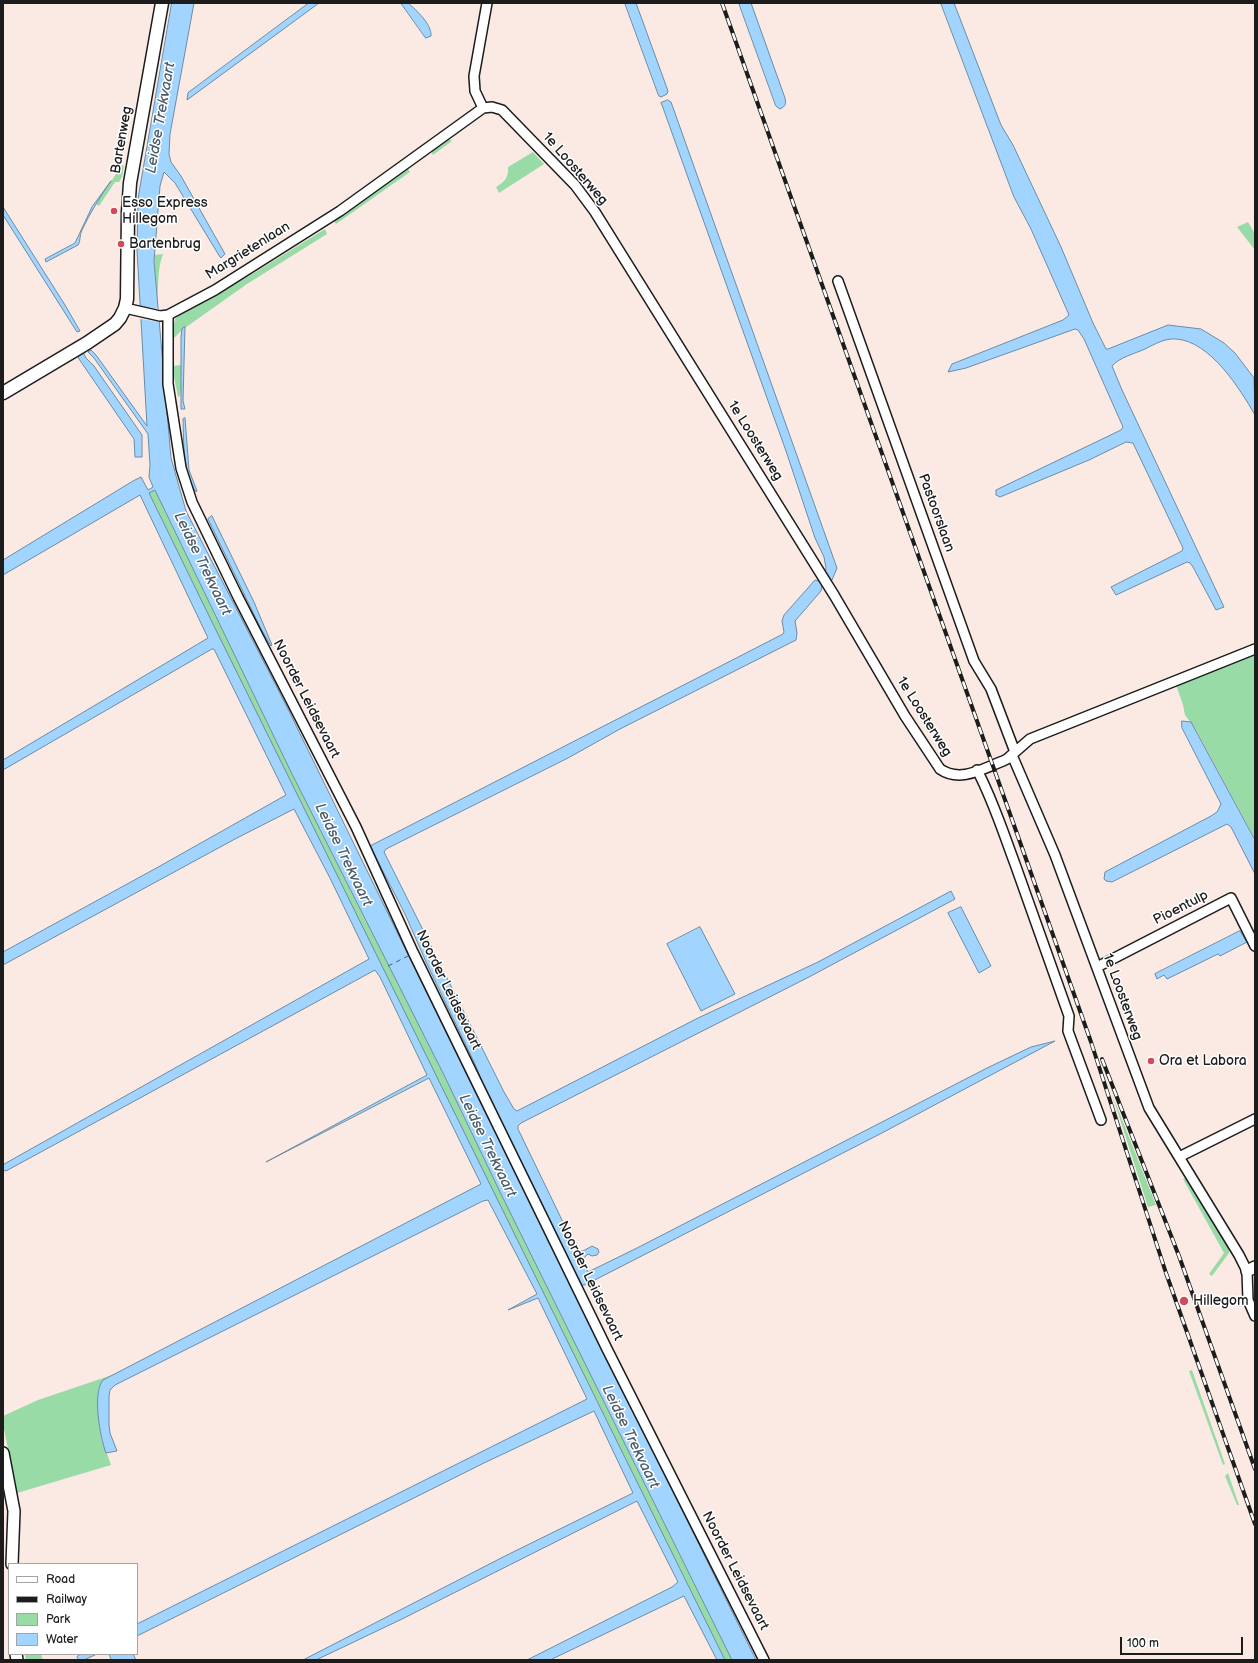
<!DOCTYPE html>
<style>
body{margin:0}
#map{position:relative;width:1258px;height:1663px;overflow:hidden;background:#faeae3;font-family:"Balsamiq Sans",sans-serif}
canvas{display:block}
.frame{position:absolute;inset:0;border:4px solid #1c1c1c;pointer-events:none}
.legend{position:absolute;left:8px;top:1563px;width:130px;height:92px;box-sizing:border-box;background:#fff;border:1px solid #a4a4a4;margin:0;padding:5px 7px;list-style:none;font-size:12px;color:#1c1c1c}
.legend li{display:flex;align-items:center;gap:8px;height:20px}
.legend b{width:20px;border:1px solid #a4a4a4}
.scale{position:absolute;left:1120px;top:1637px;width:123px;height:18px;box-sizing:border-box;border:2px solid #1c1c1c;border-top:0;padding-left:5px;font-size:12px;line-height:14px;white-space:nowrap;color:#1c1c1c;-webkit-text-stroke:3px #fff;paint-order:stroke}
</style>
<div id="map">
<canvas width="1258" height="1663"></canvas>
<div class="frame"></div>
<ul class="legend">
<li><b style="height:5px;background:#fff"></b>Road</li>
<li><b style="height:5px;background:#1c1c1c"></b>Railway</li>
<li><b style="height:11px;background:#99dba6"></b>Park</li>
<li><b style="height:11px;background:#a1d5ff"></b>Water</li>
</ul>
<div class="scale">100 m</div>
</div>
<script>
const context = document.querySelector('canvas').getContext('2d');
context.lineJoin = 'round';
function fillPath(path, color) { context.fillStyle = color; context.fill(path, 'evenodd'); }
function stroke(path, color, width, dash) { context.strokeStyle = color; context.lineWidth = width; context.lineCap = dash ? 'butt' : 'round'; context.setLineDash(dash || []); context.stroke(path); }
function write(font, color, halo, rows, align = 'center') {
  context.font = font + ' "Balsamiq Sans",sans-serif'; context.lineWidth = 3; context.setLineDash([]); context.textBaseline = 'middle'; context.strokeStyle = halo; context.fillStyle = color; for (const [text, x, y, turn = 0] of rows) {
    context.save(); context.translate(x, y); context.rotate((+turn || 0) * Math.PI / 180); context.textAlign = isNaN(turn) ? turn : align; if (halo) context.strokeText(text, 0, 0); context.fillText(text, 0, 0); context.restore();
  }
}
fillPath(new Path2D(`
 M449,139l3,2 -19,14 -2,-4z
 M533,152l11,12 -45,29 -3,-6c8,-5 13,-9 12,-20z
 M122,165l2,1 -2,11 -3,5h-4l-16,24 -3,-2z
 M408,169l2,3 -74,52 -2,-3z
 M1248,222l7,12v16l-18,-23z
 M325,229l2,5 -80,50 -65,46 -11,11 4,-22 5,-4 69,-39z
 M163,254c-6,15 -4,32 -6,48l-3,-47z
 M181,365l1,19 -2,12 -2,1 -6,-31z
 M155,490l136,282 153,303 57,119 231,466h-7l-442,-892 -134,-275z
 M1255,655v184l-59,-109 -11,-15 -2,-10 -7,-20z
 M1112,1094l44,111 -8,2z
 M1185,1178l44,71v4l-17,23 -3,-2 15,-21 -41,-74z
 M1192,1370l33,94 -2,1 -34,-94z
 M115,1374l-12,6 -5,10 3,47 10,28 -94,28 -14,-69v-8l35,-16z
 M1228,1473l11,32h-2l-12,-29z
 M25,1654h16l2,6h-17z`), '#99dba6');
const water = new Path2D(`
 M172,3h22l-24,131 -1,20 2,8 10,14 44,78 -4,4 -1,-1 -45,-74 -11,-11 -4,14 -6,75 17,197 15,53 100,194 203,415 5,-4h2l-21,-52 -49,-102 -21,-48 -35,-68 413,-212 1,-2 -2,-11 2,-6 31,-35 4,1 3,5 -1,5 -26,30 2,12 -1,7 -176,89 -52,29 -182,91 -2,3 120,240 10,17 3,2 181,-93 120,-56 133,-71 4,8 -146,78 -288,146 -3,3v3l59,122h6l9,-5 6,3 1,3 -2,3 -5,1 -4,-2 -6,6 6,12 49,-24 350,-180 44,-21 24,-6 -175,93 -295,151h-3l-3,-2 -76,-153 -7,3 260,527h-24l-231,-466 -57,-119 -153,-303 -136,-282 -6,3 63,129 513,1038h-8l-33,-64 -134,64h-23l145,-73 6,-5 -41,-81 -237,119 -84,40h-13l202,-104 128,-63 -39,-82 -110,52 -347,173v-12l450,-225 -49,-101 -30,12 29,-16 -49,-94 -5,1 -368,184 -5,5 -1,6v29l1,8 7,18 -11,2c-6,-16 -14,-60 -3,-73l378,-196 -52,-106 -163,84 161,-87 -47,-98 -5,-7 -369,201 -3,-1v-5l3,-2 363,-204 -39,-81 -36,-69 -59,30 -232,126v-13l157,-86 126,-71 -72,-146h-2l-209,121v-10l205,-122 -68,-143 -137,80v-15l130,-79 8,-4 7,13 5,-3 -4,-10 1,-12 -2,-31 -54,-76 -6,-6 3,-2 5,5 51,71 -10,-176 1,-51z
 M309,3h10l-132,97 1,-7z
 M401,3h7c8,7 24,21 23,33l-5,2z
 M625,3h11l32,88 -1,3 -6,3 -2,-1z
 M739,3h12l34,95c1,6 1,8 -5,11l-4,-3z
 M941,3h13l47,122 12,20 48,102 32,76 13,26h2l60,-24 33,4 23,14 11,10 19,25 1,37c-15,-26 -45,-74 -79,-76 -11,-1 -21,5 -31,10 -11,5 -25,8 -33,17l10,24 102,217 -8,3 -23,-43 -3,-4 -3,-1 -71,33 -5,-8 71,-36 1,-3 -50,-105 -7,-1 -37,18 -89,37 -4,-2v-5l125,-60 2,-3 -39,-88 -6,-9 -3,-1 -109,39 -18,4 4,-8 111,-44 6,-5 -38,-86 -17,-32z
 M668,100l3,2 166,466 -5,12 -4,-1 -3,-4 1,-7 -2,-11 -9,-19 -29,-87 -124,-346 -1,-2z
 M111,181c-11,16 -21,32 -29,49 -3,6 -1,11 -4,15l-32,17 -1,-3 30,-16 17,-36z
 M3,207l62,98 15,26 -3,1 -74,-117z
 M185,327l-2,74 2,8h-4v-72l1,-8z
 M84,354l2,4 8,8 48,69v22h-7l-1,-18 -55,-80 -1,-3z
 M185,418l4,52 8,21 -1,1c-14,-20 -12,-49 -13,-73z
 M212,516l42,86 18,43 -1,1 -10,-17 -53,-110z
 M1182,721l9,1 64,118v34l-24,-47 -4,-3 -115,58 -6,-1 -2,-2 1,-7 106,-56 6,-4 4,-8 -39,-76z
 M961,907l30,59 -12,7 -31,-60z
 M700,927l35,67 -34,17 -34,-67z
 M1240,931l7,11 -27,14 -2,-2 -51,25 -3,-4 -7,4 -2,-5z
 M81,1654h16l-13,6h-5l-2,-3z
 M109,1654h24l3,6h-24z`);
fillPath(water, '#a1d5ff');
stroke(water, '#6c8ba4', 1);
fillPath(new Path2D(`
 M139,306l20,3 1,13 -20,-3z`), '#faeae3');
stroke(new Path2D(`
 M388,966l20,-10`), '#4b5d6b', 1, [5, 4]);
const minor = new Path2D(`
 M483,108l-8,-17 -1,-15 13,-73
 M838,281l136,380 17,28 24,63
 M125,308l35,8 8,-1 47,-25 125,-79 143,-103 9,-1 10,3 73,75 20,27 239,383 71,121 35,53c20,14 42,0 63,-8l4,-2 23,-20 225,-90
 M168,315v69l13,84 11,34 46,95 118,230 57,125 194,397 157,311
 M1012,755l43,100 94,253 90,147 8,16 1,29 7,16
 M977,770c16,30 26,62 38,94 18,50 36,101 54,152l-1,15 33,89
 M1097,967l134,-69 24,48
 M1179,1157l76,-38`);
const tertiary = new Path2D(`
 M1247,1271l8,-4
 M3,1453l11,58 -2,53
 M16,1654l1,6`);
const secondary = new Path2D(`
 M3,393l84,-50 28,-19 5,-6 5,-10 2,-9 1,-87 2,-29 32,-180`);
stroke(minor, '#1c1c1c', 12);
stroke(tertiary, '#1c1c1c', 14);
stroke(secondary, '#1c1c1c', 15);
stroke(minor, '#fff', 9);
stroke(tertiary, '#fff', 11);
stroke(secondary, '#fff', 12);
const rail = new Path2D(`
 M722,3l369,1039 75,231 89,251
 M1102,1059l77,197 76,213`);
stroke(rail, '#1c1c1c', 4);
stroke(rail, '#fff', 2.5, [8]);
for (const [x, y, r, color] of [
 [114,211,4,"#d1495b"],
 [121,244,4,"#d1495b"],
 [1151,1061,4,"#d1495b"],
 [1184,1301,5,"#d1495b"]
]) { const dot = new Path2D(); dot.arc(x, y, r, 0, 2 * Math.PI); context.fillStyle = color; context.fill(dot); stroke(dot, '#fff', 1.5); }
write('14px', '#1c1c1c', '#fff', [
 ["Bartenweg",122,140,-80],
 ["1e Loosterweg",575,169,49],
 ["Margrietenlaan",248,251,-32],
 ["1e Loosterweg",755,441,58],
 ["Pastoorslaan",936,513,70],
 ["Noorder Leidsevaart",306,699,63],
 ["1e Loosterweg",924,717,58],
 ["Pioentulp",1181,908,-27],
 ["Noorder Leidsevaart",448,990,64],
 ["1e Loosterweg",1122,997,70],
 ["Noorder Leidsevaart",590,1281,64],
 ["Noorder Leidsevaart",735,1571,63]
]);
write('14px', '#1c1c1c', '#fff', [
 ["Esso Express",122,203],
 ["Hillegom",122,219],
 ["Bartenbrug",129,244],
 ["Ora et Labora",1159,1061],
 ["Hillegom",1193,1301]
], 'left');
write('italic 15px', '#4b5d6b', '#fff', [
 ["Leidse Trekvaart",161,118,-80],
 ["Leidse Trekvaart",202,564,64],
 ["Leidse Trekvaart",343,855,64],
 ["Leidse Trekvaart",487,1146,64],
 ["Leidse Trekvaart",630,1437,64]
]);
</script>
